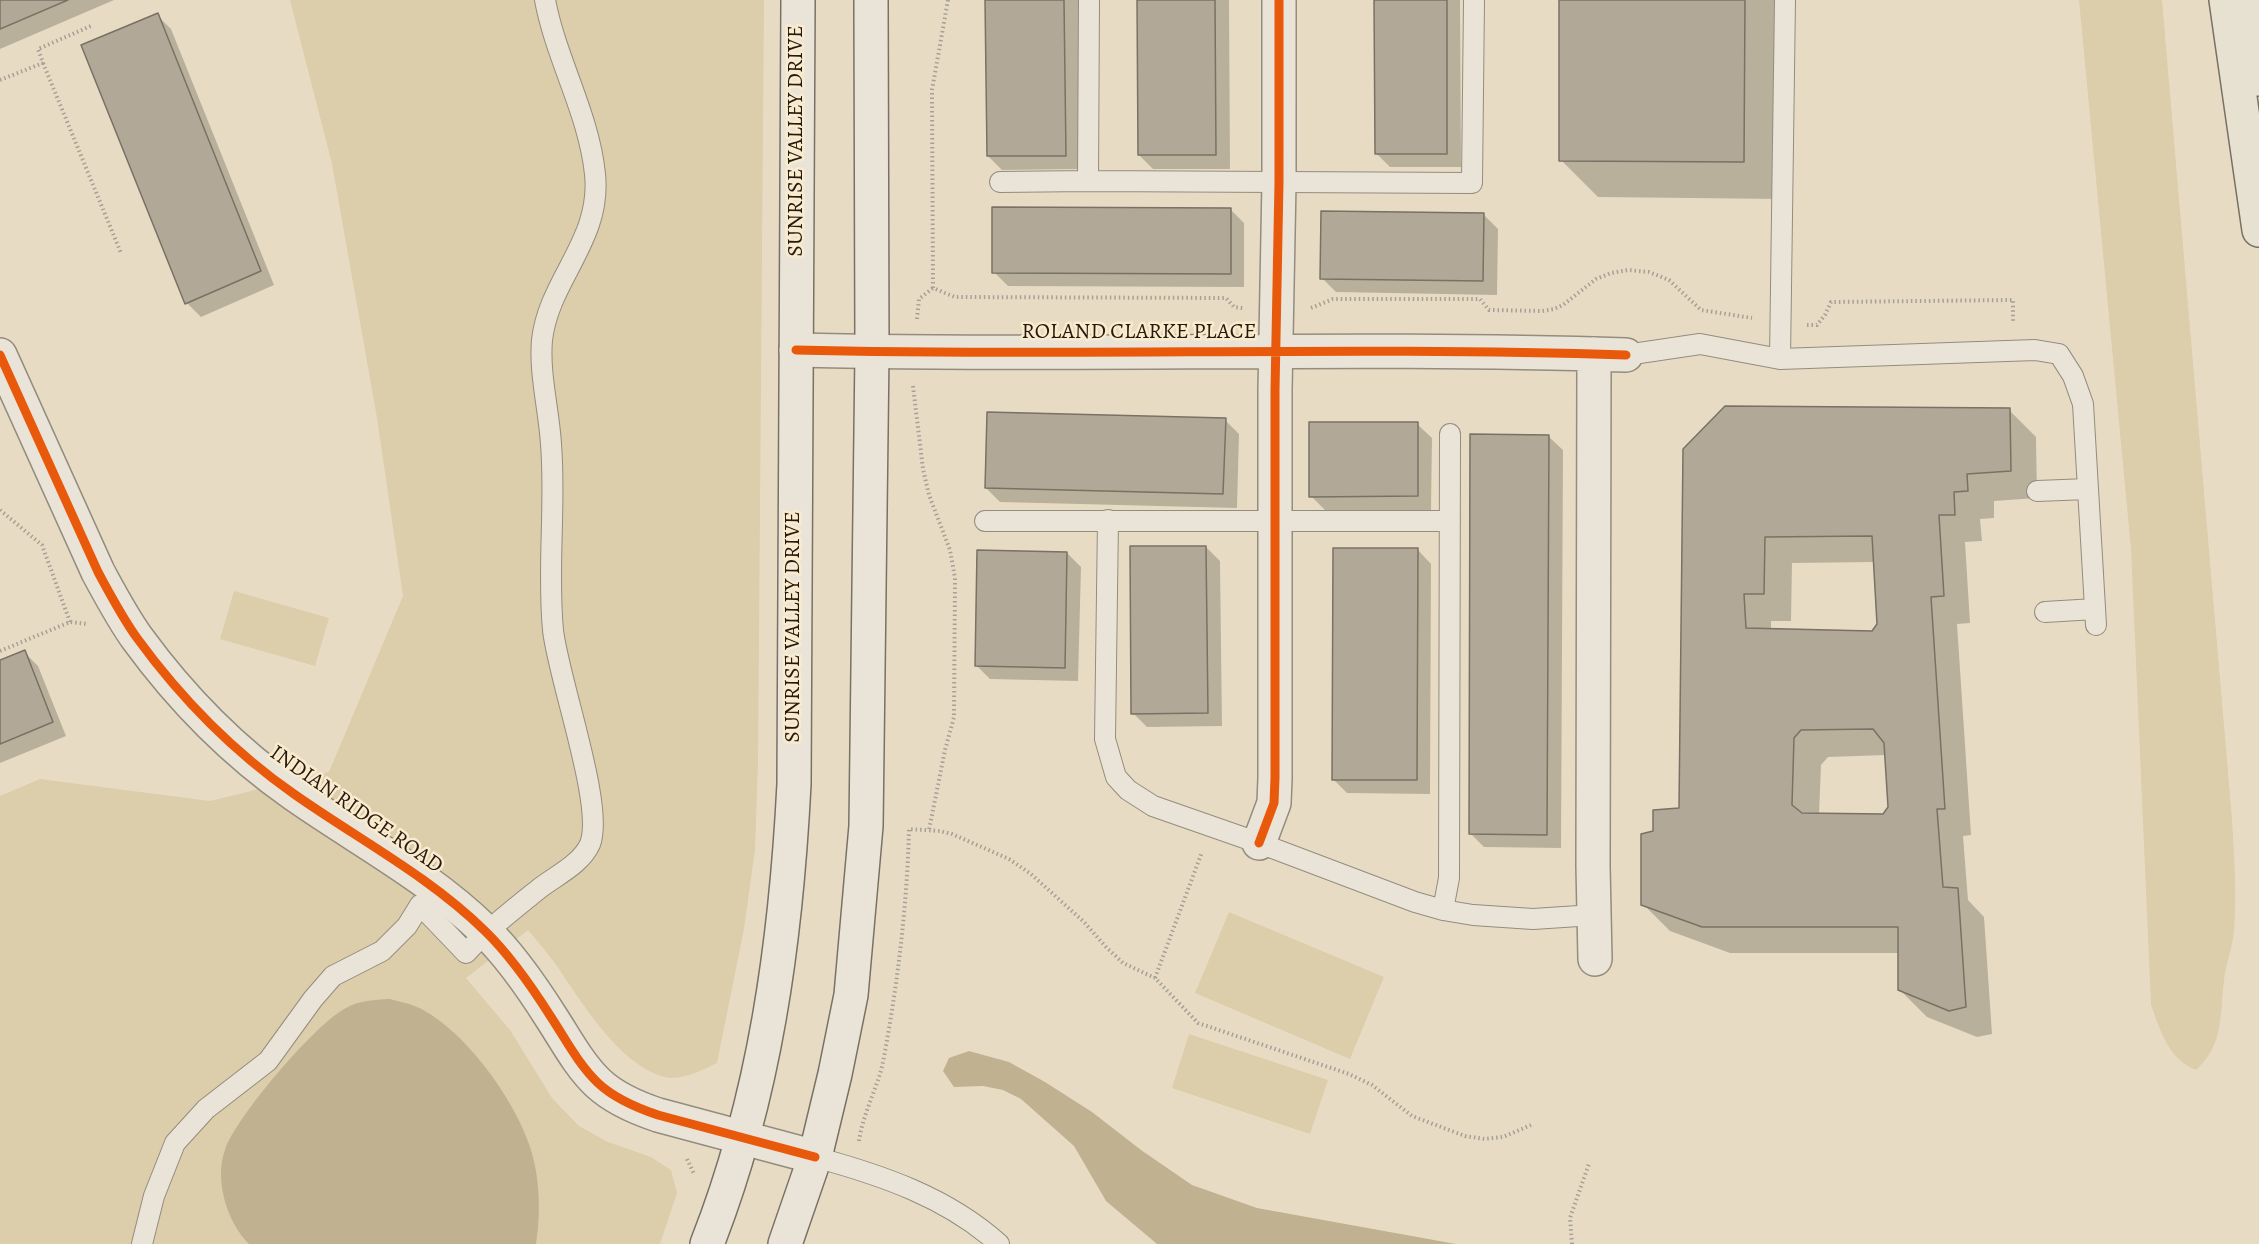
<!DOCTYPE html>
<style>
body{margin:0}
canvas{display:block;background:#e7dcc3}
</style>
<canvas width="2259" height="1244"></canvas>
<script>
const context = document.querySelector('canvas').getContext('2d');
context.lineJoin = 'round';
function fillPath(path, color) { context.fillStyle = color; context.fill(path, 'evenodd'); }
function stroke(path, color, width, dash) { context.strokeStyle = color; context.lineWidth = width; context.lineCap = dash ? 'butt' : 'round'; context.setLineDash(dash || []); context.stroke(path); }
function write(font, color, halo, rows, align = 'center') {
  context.font = font + ' Alegreya,serif'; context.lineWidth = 5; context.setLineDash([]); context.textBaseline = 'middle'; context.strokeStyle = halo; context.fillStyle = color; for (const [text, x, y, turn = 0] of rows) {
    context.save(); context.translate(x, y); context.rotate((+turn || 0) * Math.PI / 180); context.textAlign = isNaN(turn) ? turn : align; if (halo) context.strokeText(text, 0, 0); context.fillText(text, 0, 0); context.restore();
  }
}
fillPath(new Path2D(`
 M290,0h474l-6,763 -3,87 -11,79 -27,134c-14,7 -36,18 -52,14 -47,-12 -85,-78 -111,-115 -8,-11 -17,-21 -26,-32l-62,48 44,52 42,68 27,28 29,16 43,15 20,13 6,23 -17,51h-660v-448l40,-17 170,22 119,-29 74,-176 -26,-178 -45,-254z
 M2079,0h83l70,819c2,37 5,74 2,111 -1,17 -8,33 -10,50 -4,34 0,65 -28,90 -27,-10 -36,-40 -45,-65l-20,-456z
 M234,591l95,27 -14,48 -95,-27z
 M1229,912l155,65 -34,82 -155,-66z
 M1189,1034l139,46 -18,54 -138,-46z`), '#dccdab');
fillPath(new Path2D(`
 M390,999c9,3 19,4 27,8 46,21 96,90 112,137 11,31 12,68 7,100h-287c-22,-22 -35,-64 -24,-94 10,-32 91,-127 121,-142 15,-8 28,-8 44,-9z
 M969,1051l40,11 36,20 47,30 49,38 51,35 65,23 199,36h-299l-51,-43 -32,-55 -53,-47 -18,-9 -20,-4 -29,1 -11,-16 6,-13z`), '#c0b191');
fillPath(new Path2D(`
 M0,0h114l-114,49z
 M986,0h92l1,169 -77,1 -14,-14z
 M1138,0h91l1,169h-77l-14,-14z
 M1375,0h85l1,167h-71l-14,-14z
 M1561,0h220v199l-183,-2 -37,-37z
 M157,15l14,14 103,256 -73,32 -14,-14 -104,-257z
 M1230,209l14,14v64l-236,-1 -14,-14z
 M1484,215l14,14 -1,66 -161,-3 -14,-14z
 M2009,410l27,27 1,61 -43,3v17l-14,1 2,22 -17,1 5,81 -13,1 14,211 -8,1 5,64 16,17 8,117 -15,3 -50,-20 -27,-27v-37h-170l-60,-22 -27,-27 11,-71 26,-23 5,-360zM1875,562l4,62 -6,9 -102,-3v-9h20l1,-58zM1886,755l3,53 -6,7h-64l2,-50 7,-8z
 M1225,420l14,14 -2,74 -237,-6 -14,-14z
 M1417,424l15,14 -1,72h-106l-14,-14z
 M1548,436l15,14 -2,398 -77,-1 -14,-14z
 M1206,547l14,14 2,165 -75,1 -14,-14z
 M1417,549l14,15 -1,230 -83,-1 -14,-14z
 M1067,553l14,14 -3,114 -88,-2 -14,-14z
 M24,652l14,14 28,70 -66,27v-102z`), '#0003');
const building = new Path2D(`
 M0,0h68l-68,29z
 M985,0h79l2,156h-79z
 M1137,0h78l1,155h-78z
 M1374,0h73v154h-72z
 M1559,0h186l-1,162 -185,-1z
 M158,13l103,258 -76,33 -104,-259z
 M992,207l239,1v66l-239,-1z
 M1321,211l163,2 -1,68 -163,-2z
 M1725,406l285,2 1,63 -44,3 1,17 -14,1 1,23h-16l5,81 -13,1 14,212h-8l6,78 15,1 8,119 -17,4 -51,-21v-63h-196l-61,-22v-71l12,-3v-21l26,-2 4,-359zM1872,536l5,88 -5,7 -126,-3 -2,-34h20l1,-57zM1873,729l11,14 4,64 -5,7 -81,-1 -10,-8 2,-67 7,-8z
 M987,412l239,6 -3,76 -238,-6z
 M1309,422h109v74l-109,1z
 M1470,434l79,1 -2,400 -78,-1z
 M1130,546h76l2,167 -77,1z
 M1333,548h85l-1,232h-85z
 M977,550l90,2 -2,116 -90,-2z
 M25,650l28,72 -53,22v-84z`);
fillPath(building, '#b1a898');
stroke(building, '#797164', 1.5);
const lane = new Path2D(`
 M1089,0l-1,181 384,2 2,-183
 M1000,182l88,-1
 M1626,355l74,-11 80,15 5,-359
 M1780,359l255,-9 24,4 14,22 10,28 13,221
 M2037,491l51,-2
 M1108,520l-3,219 11,38 12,13 25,16 106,37 156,59 28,8 30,5 60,4 61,-4
 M985,521h465
 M2045,612l50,-3
 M1443,910l6,-32 1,-444
 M815,1157c66,18 132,40 184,87
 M142,1244l12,-48 21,-53 31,-34 62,-48 45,-62 20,-23 49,-25 25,-25 13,-21 46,48c22,-24 48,-44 74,-65 17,-13 41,-24 50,-44 15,-37 -32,-166 -37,-214 -6,-62 3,-124 -2,-186 -2,-34 -12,-70 -9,-104 7,-61 60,-100 53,-166 -6,-60 -39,-115 -50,-174`);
const street = new Path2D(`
 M796,350c277,7 554,-4 830,5
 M1594,354l-1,512 2,93
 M0,355l98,217c12,22 24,45 39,66 43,59 97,114 157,156 64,45 135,82 191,137 26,25 47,56 66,86 15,23 28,48 47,66 17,16 39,25 60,32l157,42
 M1259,843l15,-40 1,-25v-388l4,-208v-182`);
const secondary = new Path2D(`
 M707,1244c58,-147 79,-303 87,-460l4,-784
 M785,1244l30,-87 20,-83 16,-79 15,-169 6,-474 -1,-352`);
const highway = new Path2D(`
 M2226,0l33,230
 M2252,0l6,79`);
stroke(lane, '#948c7d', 22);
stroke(street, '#948c7d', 36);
stroke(secondary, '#797164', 36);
stroke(highway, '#797164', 36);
stroke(new Path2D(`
 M948,0l-16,90 1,198 22,9 271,1 8,9 9,1
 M43,63l78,190
 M0,80l43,-17 -5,-14 53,-23
 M1311,308l22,-9h147l9,11 53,1 12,-2 9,-4 33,-26 15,-6 17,-3 21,2 20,8 32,30 51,8
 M917,319l2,-20 14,-11
 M1807,325h10l8,-10 6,-13 182,-2v23
 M913,386l10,83 6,26 21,55 5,28 -1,139 -9,33 -16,80
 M0,510l42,35 28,77
 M0,651l70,-29 17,2
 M1155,978l47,-126
 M859,1141c4,-29 20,-55 25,-84 14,-76 23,-151 25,-228l31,2 12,3 57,25 22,15 53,48 22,25 17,16 32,15 43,45 151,51 23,11 40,31 53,20 20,3 18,-2 28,-12
 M687,1159l7,15
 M1572,1244l-2,-26 19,-54`), '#a6a095', 4, [1.5, 3]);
stroke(lane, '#eae4d8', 20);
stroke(street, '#eae4d8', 33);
stroke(secondary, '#eae4d8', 33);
stroke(highway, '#e7e1d2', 33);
stroke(new Path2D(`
 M796,350c277,7 554,-4 830,5
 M0,355l98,217c12,22 24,45 39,66 43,59 97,114 157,156 64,45 135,82 191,137 26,25 47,56 66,86 15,23 28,48 47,66 17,16 39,25 60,32l157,42
 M1259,843l15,-40 1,-25v-388l4,-208v-182`), '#e8590c', 9);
write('22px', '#27190f', '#f9ecce', [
 ["SUNRISE VALLEY DRIVE",797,141,-90],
 ["ROLAND CLARKE PLACE",1139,333],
 ["SUNRISE VALLEY DRIVE",794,627,-90],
 ["INDIAN RIDGE ROAD",356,810,35]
]);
</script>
